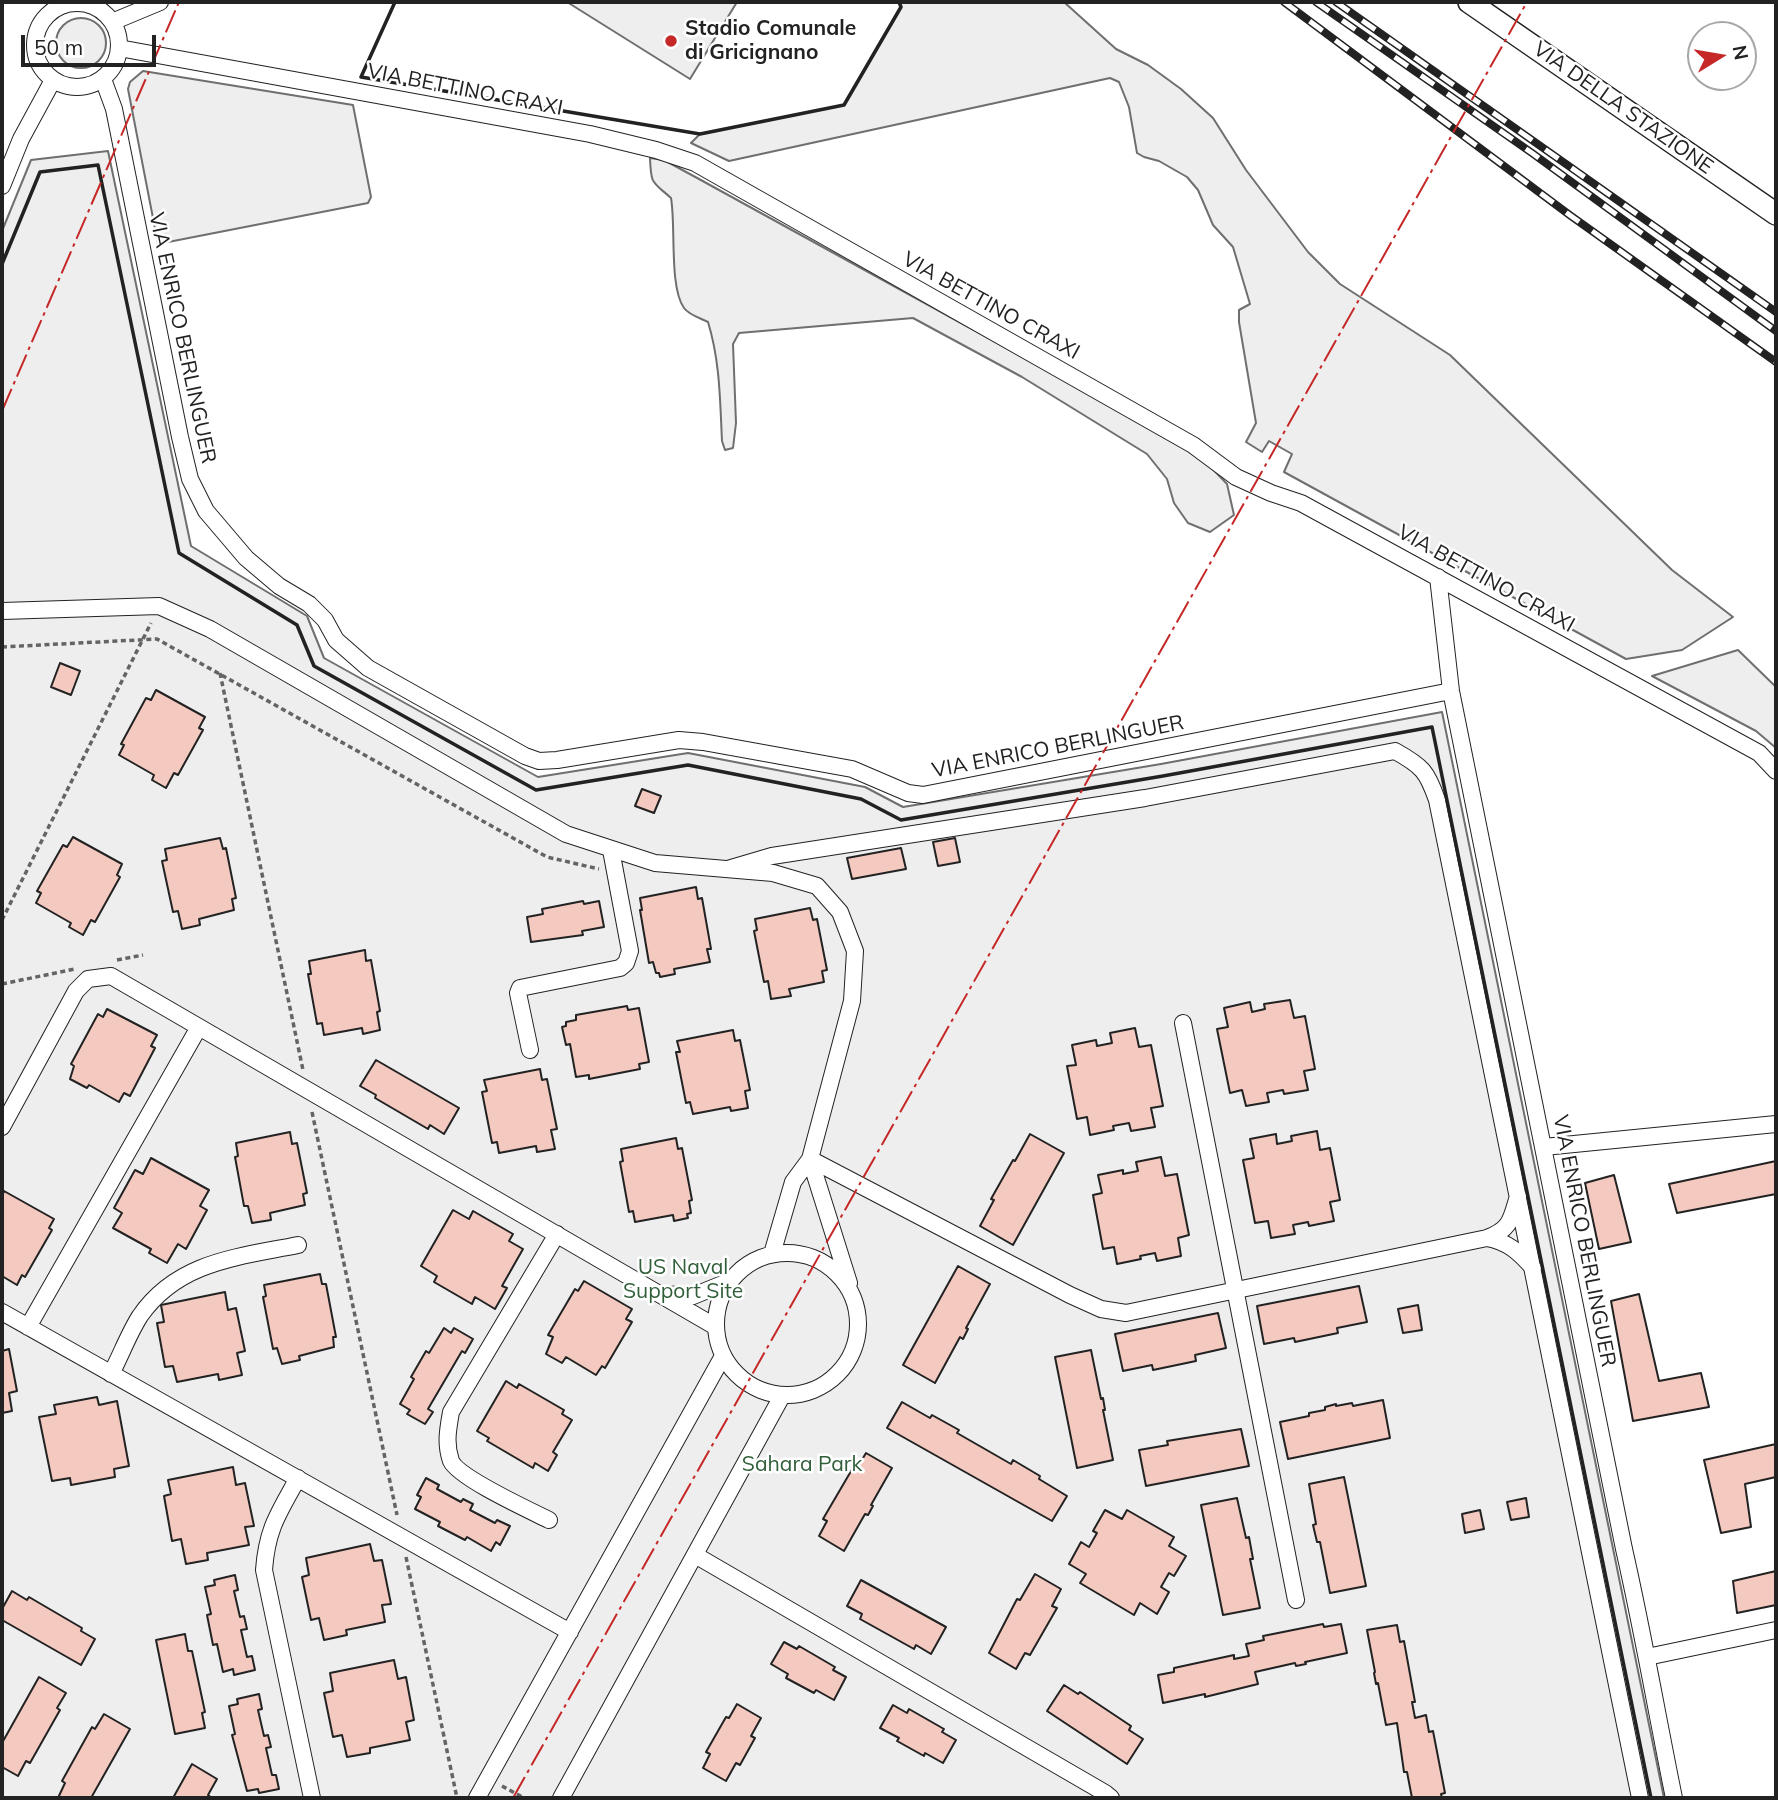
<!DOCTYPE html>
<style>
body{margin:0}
#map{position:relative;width:1778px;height:1800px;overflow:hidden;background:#fff;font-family:Mulish,sans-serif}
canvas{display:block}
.frame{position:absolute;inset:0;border:4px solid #222;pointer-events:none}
.north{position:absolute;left:1687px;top:21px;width:70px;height:70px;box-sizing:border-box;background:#fff;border:2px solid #a7a7a7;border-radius:50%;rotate:79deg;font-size:19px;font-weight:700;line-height:28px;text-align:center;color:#222}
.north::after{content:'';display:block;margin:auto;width:24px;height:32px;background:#c62828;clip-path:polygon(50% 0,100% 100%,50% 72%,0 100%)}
.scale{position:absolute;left:21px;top:35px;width:135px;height:32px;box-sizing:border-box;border:4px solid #222;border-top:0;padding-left:9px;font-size:21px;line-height:24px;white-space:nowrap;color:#222;-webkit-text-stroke:5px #fff;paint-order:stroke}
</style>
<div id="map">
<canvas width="1778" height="1800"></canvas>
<div class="frame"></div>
<div class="north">N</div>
<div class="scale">50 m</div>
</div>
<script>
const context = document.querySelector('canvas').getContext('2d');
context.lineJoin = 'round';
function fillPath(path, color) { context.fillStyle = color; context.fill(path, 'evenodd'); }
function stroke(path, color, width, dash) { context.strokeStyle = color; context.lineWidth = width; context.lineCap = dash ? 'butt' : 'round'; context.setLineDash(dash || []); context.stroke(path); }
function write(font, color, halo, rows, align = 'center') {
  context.font = font + ' Mulish,sans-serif'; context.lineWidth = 5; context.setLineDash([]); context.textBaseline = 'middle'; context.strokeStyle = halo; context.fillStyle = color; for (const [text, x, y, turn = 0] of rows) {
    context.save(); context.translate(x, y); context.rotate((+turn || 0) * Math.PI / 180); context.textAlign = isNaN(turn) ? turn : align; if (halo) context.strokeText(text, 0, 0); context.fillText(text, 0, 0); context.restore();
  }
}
const green = new Path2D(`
 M567,2h170l-47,77z
 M899,2h165l52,47 32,16 33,24 32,29 33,52 62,82 32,32 110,71 222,215 61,47 -51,33 -56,9 -342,-187 8,-18 -23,-13 -7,11 -16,-10 10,-19 -17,-101v-12l11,-6 -17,-57 -20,-22 -15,-35 -11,-13 -28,-16 -15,-4 -7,-4 -8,-46 -10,-25 -9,-4 -381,83 -38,-18 9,-9 144,-29 57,-98z
 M56 43a25 25 0 1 1 50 0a25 25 0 1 1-50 0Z
 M143,71l210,34 18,92 -3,6 -210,41 -30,-155 2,-7z
 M108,151l83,395 116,70 17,42 214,119 150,-24 177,34 38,20 258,-43 281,-52 222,1086h-1662v-1567l29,-71z
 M650,158l14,2 35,19 424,233 82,49 22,23 7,31 -24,17 -22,-9 -14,-20 -7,-24 -20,-25 -125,-77 -109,-59 -174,15 -6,11 3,79 -3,25 -8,2 -3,-9c-2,-41 -2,-80 -14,-119 -8,-4 -19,-7 -24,-14 -15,-21 -8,-82 -13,-110 -19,-17 -20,-13 -21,-40z
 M1738,650l38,37v61l-20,-17 -104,-55z`);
fillPath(green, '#eee');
stroke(green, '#6f6f6f', 2);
const building = new Path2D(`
 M60,663l20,8 -9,24 -20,-8z
 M156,690l49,27 -6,11 4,2 -25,45 -4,-2 -8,15 -14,-8 2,-5 -35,-20 5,-10 -3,-1 25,-46 5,2z
 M642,789l19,7 -7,17 -19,-7z
 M73,837l49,27 -5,11 3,2 -25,45 -4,-2 -8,15 -14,-8 2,-4 -35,-20 5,-10 -4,-2 26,-46 4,2z
 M220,838l3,11 3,-1 10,50 -4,1 2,11 -35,9 1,6 -18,4 -4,-18 -5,1 -11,-51 5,-1 -2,-11z
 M955,838l5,24 -22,4 -5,-24z
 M901,848l5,21 -54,10 -5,-21z
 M696,887l2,12 4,-1 9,51h-4l3,13 -36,7 1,5 -15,3 -1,-4h-3l-3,-11 -4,1 -9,-53h2l-2,-12z
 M583,901l1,3 15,-3 5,26 -22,4 1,4 -52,7 -4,-25 16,-3 -1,-5z
 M810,908l3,12 4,-1 10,51 -5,1 2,11 -35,7 2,7 -20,3 -3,-18 -4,1 -10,-51 3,-1 -2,-11z
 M365,950l1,11 5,-1 9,51 -3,1 3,18 -17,4 -1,-6 -38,7 -2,-12 -5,1 -9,-50h3l-2,-13z
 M1290,1000l4,18 11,-2 10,53 -11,2 4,19 -24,4 -1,-4 -16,3 2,9 -23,4 -4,-16 -12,3 -13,-64 11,-2 -4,-19 26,-6 2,10 13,-3 -1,-5z
 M627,1006l1,4 11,-2 10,54 -10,2 1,5 -51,10v-4l-13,2 -6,-33 -4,1 -4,-18 4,-1v-4l10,-2v-5z
 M107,1009l50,26 -6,11 4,2 -25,48 -6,-3 -5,9 -30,-17 -2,3 -17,-9 4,-13 -3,-2 27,-50 5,3z
 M1135,1028l4,19 12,-2 12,61 -12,2 4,19 -24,4 -2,-8 -16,3 1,4 -24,5 -3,-18 -10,2 -10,-53 9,-1 -4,-20 24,-5 1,6 15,-3 -2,-10z
 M733,1030l2,11 5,-1 10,50 -5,1 3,17 -17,3 -1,-4 -37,7 -3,-12 -4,1 -10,-51h4l-3,-11z
 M376,1060l83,48 -15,26 -14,-9 -2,4 -53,-31 1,-3 -16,-9z
 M540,1069l2,11 5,-1 10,50 -6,1 4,19 -18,3 -1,-6 -37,7 -2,-11 -5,1 -10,-51 5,-1 -3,-11z
 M1317,1131l3,19 10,-2 10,52 -10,2 4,19 -25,5 -1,-4 -15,3 2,9 -24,4 -3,-17 -13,2 -12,-63 11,-2 -4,-19 26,-5 1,10 15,-3 -1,-5z
 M290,1132l2,12 5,-1 10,50 -4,1 2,11 -35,8 1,7 -19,3 -4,-17h-4l-9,-49 3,-1 -2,-13z
 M1030,1134l34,19 -51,92 -33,-19 14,-26 -3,-1 22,-39 2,1z
 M676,1138l2,11 4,-1 10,52 -3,1 2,12 -4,1 1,4 -14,3 -1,-6 -38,7 -2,-11 -4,1 -9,-50 3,-1 -2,-12z
 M1161,1157l4,19 12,-2 12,61 -11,3 3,18 -24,5 -2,-8 -15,3 1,3 -24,5 -3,-17 -11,2 -10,-54 9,-2 -4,-18 25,-5v4l15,-3 -2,-9z
 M151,1158l58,32 -9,16 7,4 -21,39 -8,-5 -11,19 -18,-10 2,-4 -38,-21 9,-15 -8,-5 21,-38 8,4z
 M1776,1161v33l-99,19 -8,-29z
 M1614,1175l17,67 -32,7 -14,-66z
 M4,1191l50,28 -5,9 3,2 -27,47 -3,-2 -5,10 -15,-9v-80z
 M453,1210l16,9 4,-8 40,23 -4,7 14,8 -21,37 5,2 -12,21 -20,-12 -3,7 -38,-22 3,-6 -16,-10z
 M958,1266l32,18 -24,44 2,1 -5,10 -3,-2 -25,46 -32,-18z
 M320,1274l2,10h4l10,53h-3l1,10 -35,9 1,4 -18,4 -5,-16 -4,1 -10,-52 3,-1 -2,-11z
 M584,1281l48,28 -6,10 6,3 -27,46 -3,-2 -6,9 -30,-18 -4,6 -16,-9 7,-17 -5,-2 27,-46 3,2z
 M1359,1286l8,36 -30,6 1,5 -43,9 -1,-4 -30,6 -7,-38z
 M225,1292l3,18 8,-2 9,43 -8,2 5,22 -23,5 -1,-6 -41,8 -4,-16 -8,1 -8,-44 7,-1 -3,-17z
 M1639,1294l20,87 42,-8 8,34 -76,14 -22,-120z
 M1418,1305l4,25 -19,3 -5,-24z
 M1218,1313l8,35 -31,7 1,6 -43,9 -1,-5 -29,6 -8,-37z
 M444,1328l7,5 3,-5 19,11 -8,14 -3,-2 -34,58 5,3 -8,12 -18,-10 3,-4 -10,-6 14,-25 -3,-2 15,-26 3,2z
 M9,1349l8,42 -8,2 3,18 -10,2v-62z
 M1091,1350l10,49 2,-1 2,12h-2l10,50 -36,8 -22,-111z
 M506,1381l11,7 2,-4 45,26 -2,4 10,6 -19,32 4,3 -9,16 -13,-8 -2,5 -46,-27 2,-3 -12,-7z
 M97,1397l2,8 18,-4 12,65 -15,3 1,8 -44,8 -1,-7 -18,3 -13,-64 17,-3 -2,-9z
 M1383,1400l7,38 -102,21 -8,-37 29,-6v-3l16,-3v-3l11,-3v2l16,-3 1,3z
 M902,1402l28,16 2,-3 27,15 -2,3 54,31 2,-4 27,16 -1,3 28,17 -15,25 -165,-93z
 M1241,1429l8,37 -103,20 -7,-36 29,-5 -1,-4z
 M1776,1444v33l-31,7 6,43 -30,6 -17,-73z
 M866,1453l26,15 -21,37 2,1 -5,9 -3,-1 -21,37 -25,-15 8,-15 -4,-2 31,-53 3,2z
 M233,1467l3,18 9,-2 9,43 -9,1 4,18 -42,8 1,7 -22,4 -5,-25 -9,2 -8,-45 7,-2 -3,-14z
 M1344,1477l22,109 -36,7 -10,-51h-3l-4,-17 3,-1 -7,-40z
 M426,1478l13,7 -2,4 24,13 2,-3 10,5 -3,6 25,13 2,-3 13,6 -10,19 -4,-3 -5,9 -24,-14 -2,3 -27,-14 2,-4 -25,-13 6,-12 -4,-2z
 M1237,1498l9,40 3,-1 4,22h-3l10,49 -37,7 -22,-110z
 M1526,1498l3,19 -18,3 -4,-18z
 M1105,1510l17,9 5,-9 47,27 -5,9 17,10 -12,20 -5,-3 -8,14 8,5 -12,22 -17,-11 -6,12 -54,-32 6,-9 -17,-10 12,-22 8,5 8,-14 -4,-2z
 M1480,1510l4,19 -19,4 -3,-19z
 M370,1544l4,17 8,-1 9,44 -9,1 3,17 -39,8 1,5 -23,5 -5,-22 -8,2 -9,-43 7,-2 -3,-17z
 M1776,1571v34l-39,8 -4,-32z
 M1035,1574l26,15 -9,17 5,2 -27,47 -5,-2 -9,16 -27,-16 28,-54 3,1z
 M235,1575l3,15 -4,1 6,26 4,-1 3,13 -6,1 6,27 5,-1 3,14 -21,5 -1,-6 -10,3 -6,-28 -4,1 -6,-30 4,-1 -6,-27 10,-2 -1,-5z
 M861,1580l85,47 -15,27 -15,-9 -2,4 -54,-30 2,-5 -15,-8z
 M12,1591l15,9 2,-3 53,31 -1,3 14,8 -14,26 -79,-45v-11z
 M1323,1624l1,3 17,-3 6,29 -42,9 1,2 -10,2 -1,-3 -40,9 3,12 -53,13v-3l-42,9 -5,-28 16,-3v-4l60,-13v4l15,-3 -3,-12 18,-4 -1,-4z
 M1397,1625l3,17 4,-1 11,61h-3l3,16 11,-3 3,17 4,-1 12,62 -4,1 1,4h-30l-5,-26h-3l-7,-49 -11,2 -8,-42 -2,1 -2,-11 1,-1 -8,-42z
 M185,1634l3,17h4l13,61 -3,1 3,15 -30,6 -19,-94z
 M784,1642l13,7 2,-3 36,21 -2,3 13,7 -12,23 -18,-10 -2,3 -28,-15 2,-4 -17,-10z
 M394,1660l4,19 8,-2 8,43 -8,2 4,18 -40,8v5l-23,4 -5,-22 -9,2 -9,-44 9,-2 -3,-18z
 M39,1677l27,16 -9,15 3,2 -30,53 -4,-2 -8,15 -16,-9v-24z
 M1064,1685l14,9 2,-2 51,34 -2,4 14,9 -16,25 -80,-53z
 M259,1694l3,15 -4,1 6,26 4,-1 3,12 -5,1 6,27h4l3,14 -20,4 -1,-4 -11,2 -15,-56 3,-1 -6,-28 9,-2 -1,-5z
 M737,1704l24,14 -10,18 4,2 -15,27 -4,-2 -10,18 -23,-13 7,-14 -4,-2 20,-35 3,1z
 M893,1705l14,8 2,-4 35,20 -2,3 14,8 -13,23 -18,-10 -1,3 -27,-15 2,-3 -19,-10z
 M104,1714l26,15 -39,69h-33l7,-15 -3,-2 30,-54 3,2z
 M192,1764l25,15 -9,16 4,3h-39z`);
fillPath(building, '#f3c9c0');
stroke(building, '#222', 2);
const minor = new Path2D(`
 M35 45a42 42 0 1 1 84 0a42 42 0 1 1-84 0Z
 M112,22l48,-20
 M119,48l471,86 66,16 39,13 498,282 43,32 35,16 30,10 458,250 17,18
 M103,79l11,30 66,328 10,42 16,32 40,47 33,28 30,18 16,16 11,20 32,28 157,88 14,5 18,-1 122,-20 24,2 149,27 56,24 15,2 528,-104
 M2,186l19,-47 32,-59
 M1438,577l13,114 173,858c19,83 33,166 50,249
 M2,611l157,-5 51,23 356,205 89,29 118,10 44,13 23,26 15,39 -3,50 -42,158 -17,23 -21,72
 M728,869l44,-13 373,-58 250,-47c27,15 32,20 42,49l203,998
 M1183,1023l113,577
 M530,1050l-12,-57 2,-5 100,-20 6,-5 4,-12 -19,-101
 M2,1127l74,-136 12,-12 23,-3 605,351
 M1544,1147l232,-23
 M810,1159l260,136 31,14 25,4 361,-75c24,-9 24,-19 31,-42
 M810,1159l39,124
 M1487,1238c21,4 32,14 46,30
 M716 1324a71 71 0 1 1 142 0a71 71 0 1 1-142 0Z
 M662,1294l31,2 37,-15
 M2,1312l568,320
 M28,1327l171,-300
 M111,1374c10,-19 18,-41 29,-58 38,-55 99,-59 158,-71
 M298,1478c-20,36 -31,51 -34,92l48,228
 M549,1520c-20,-10 -90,-42 -98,-59 -6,-17 -3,-32 0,-49l106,-178
 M695,1555l410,238 6,5
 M1647,1657l129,-27
 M477,1798l246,-442
 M561,1798l221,-402`);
const tertiary = new Path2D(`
 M1469,2l307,212`);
stroke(minor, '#222', 18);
stroke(tertiary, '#222', 24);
stroke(new Path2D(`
 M2,647l155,-8 390,218 52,12
 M220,673l83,397
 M2,920l149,-297
 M117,960l26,-5
 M2,984l73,-15
 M312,1112l85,403
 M406,1557l51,241
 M502,1786l22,12`), '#646464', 3.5, [5, 3.5]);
stroke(minor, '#fff', 16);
stroke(tertiary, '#fff', 21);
const rail = new Path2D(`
 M1284,2l287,214 205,146
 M1316,2l216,151 244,178
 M1336,2l440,310`);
stroke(rail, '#222', 8);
stroke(rail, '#fff', 5, [16]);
stroke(new Path2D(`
 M395,2l-34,75 339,57 144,-29 57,-98 -2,-5
 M2,264l38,-92 58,-7 81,388 118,72 17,41 222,124 152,-25 173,34 40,21 262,-44 269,-49 219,1071`), '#222', 3.5);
stroke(new Path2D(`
 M2,411l177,-409
 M513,1798l1014,-1796`), '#c62828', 2, [24, 5, 3.5, 5]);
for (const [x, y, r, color] of [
 [671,41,7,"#c62828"]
]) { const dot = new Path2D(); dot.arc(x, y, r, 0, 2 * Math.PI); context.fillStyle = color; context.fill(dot); stroke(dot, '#fff', 2.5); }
write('bold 21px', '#222', '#fff', [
 ["Stadio Comunale",685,29],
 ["di Gricignano",685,53]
], 'left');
write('21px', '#222', '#fff', [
 ["VIA BETTINO CRAXI",465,90,11],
 ["VIA DELLA STAZIONE",1623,108,35],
 ["VIA BETTINO CRAXI",991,306,29],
 ["VIA ENRICO BERLINGUER",182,338,78],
 ["VIA BETTINO CRAXI",1486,579,29],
 ["VIA ENRICO BERLINGUER",1058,747,-11],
 ["VIA ENRICO BERLINGUER",1584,1241,79]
]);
write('21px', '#2f5e38', '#fff', [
 ["US Naval",683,1268],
 ["Support Site",683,1292],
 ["Sahara Park",802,1465]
]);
</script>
